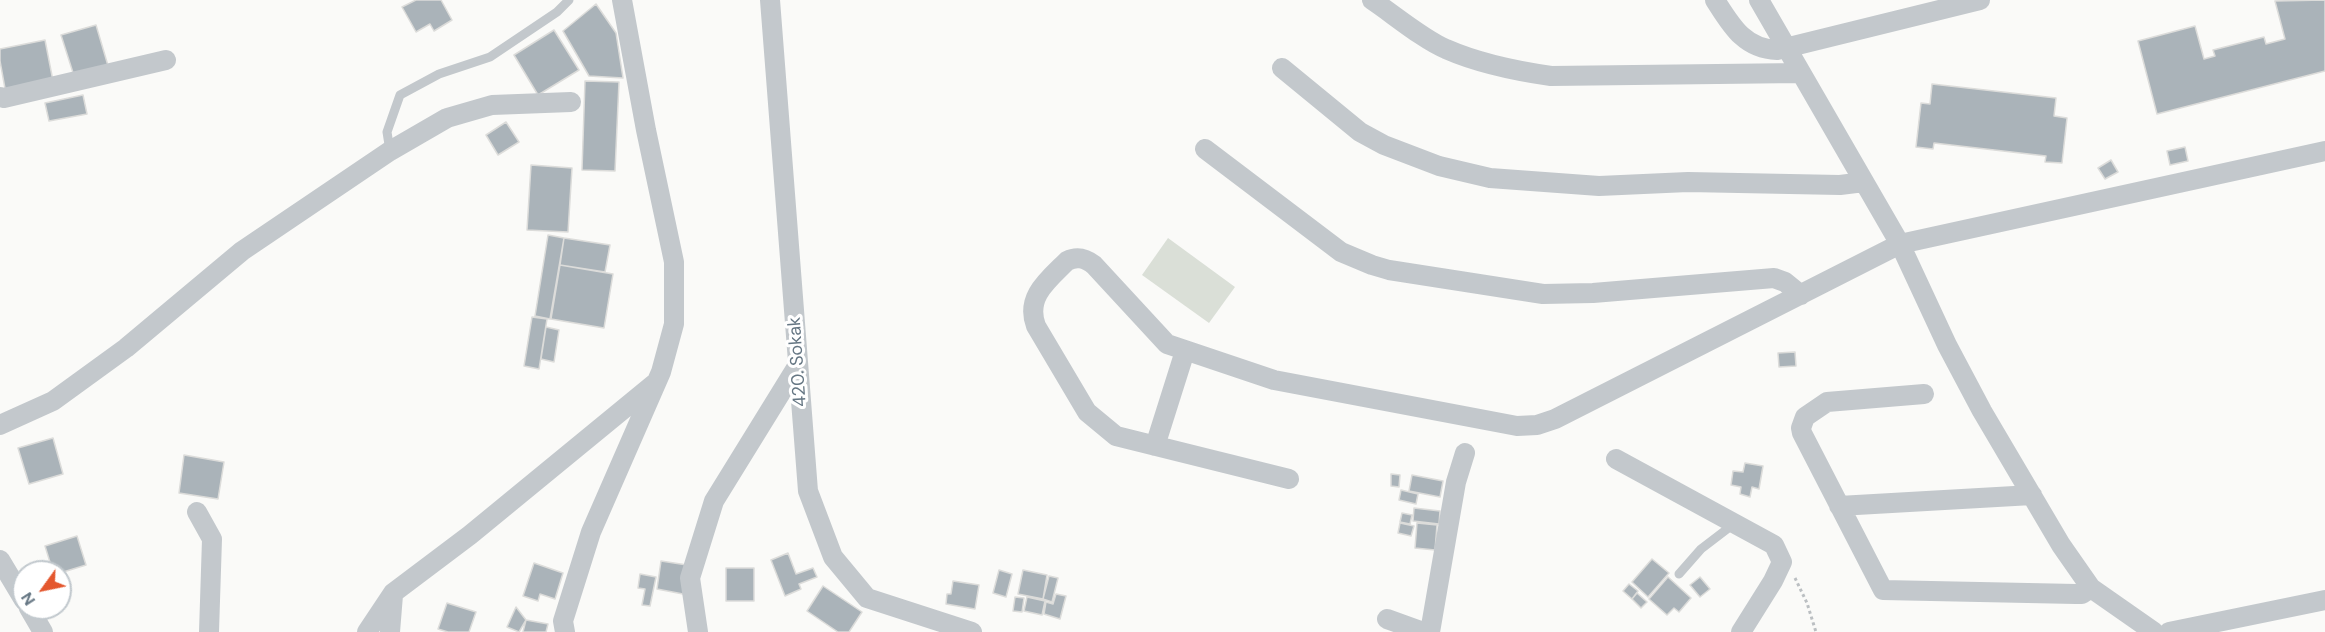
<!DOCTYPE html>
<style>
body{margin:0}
#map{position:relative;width:2325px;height:632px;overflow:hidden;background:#fafaf8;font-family:"DM Sans",sans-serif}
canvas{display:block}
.north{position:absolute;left:12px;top:560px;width:60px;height:60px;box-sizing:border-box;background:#fff;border:2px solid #c1c8cd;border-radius:50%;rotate:237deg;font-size:16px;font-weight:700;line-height:24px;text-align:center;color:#657683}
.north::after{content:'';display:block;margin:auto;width:21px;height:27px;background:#e4572e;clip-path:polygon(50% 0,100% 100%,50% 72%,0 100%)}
</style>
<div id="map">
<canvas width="2325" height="632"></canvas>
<div class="north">N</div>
</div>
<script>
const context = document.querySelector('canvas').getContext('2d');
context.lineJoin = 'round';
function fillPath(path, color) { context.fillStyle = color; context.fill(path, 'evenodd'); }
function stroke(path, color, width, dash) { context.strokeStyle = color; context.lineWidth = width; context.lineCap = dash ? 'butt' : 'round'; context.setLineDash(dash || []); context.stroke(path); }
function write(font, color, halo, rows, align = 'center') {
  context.font = font + ' "DM Sans",sans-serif'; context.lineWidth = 6; context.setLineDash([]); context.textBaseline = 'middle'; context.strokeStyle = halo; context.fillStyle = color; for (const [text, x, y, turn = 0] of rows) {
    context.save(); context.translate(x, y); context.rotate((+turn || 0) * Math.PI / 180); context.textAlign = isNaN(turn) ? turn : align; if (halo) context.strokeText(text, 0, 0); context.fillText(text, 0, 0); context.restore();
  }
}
fillPath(new Path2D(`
 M1168,238l67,49 -26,36 -67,-48z`), '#dadfd7');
const building = new Path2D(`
 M416,0h25l11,20 -18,11 -4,-7 -14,8 -14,-25z
 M2325,0v71l-168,43 -19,-73 57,-15 9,33 11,-3 -2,-6 51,-13 2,7 19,-5 -10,-38z
 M596,4l20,29 7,45 -34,-2 -26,-45z
 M96,25l13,44 -34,10 -14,-44z
 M554,30l25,40 -41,25 -24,-40z
 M45,40l9,46 -48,8 -6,-33v-12z
 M585,81l34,1 -4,89 -33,-1z
 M1932,84l124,14 -2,18 13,2 -5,45 -17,-1 1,-6 -112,-13 -1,6 -17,-2 5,-44 9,1z
 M83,95l4,19 -38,7 -4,-18z
 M506,122l13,20 -21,13 -12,-20z
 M2185,147l3,14 -18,4 -3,-14z
 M2111,160l7,12 -13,7 -7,-11z
 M531,165l41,3 -4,64 -41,-2z
 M548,235l16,3 -14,81 -15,-3z
 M564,238l46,7 -5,27 -45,-7z
 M560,265l53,9 -9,54 -53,-9z
 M532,317l15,2 -8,50 -15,-3z
 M546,327l13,3 -5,32 -13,-3z
 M1795,352l1,14 -17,1 -1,-14z
 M53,438l10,36 -34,10 -11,-36z
 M184,455l40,7 -6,37 -39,-6z
 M1745,463l18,3 -4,23 -7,-2 -2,10 -10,-3 1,-7 -10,-2 2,-14 10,1z
 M1391,474l9,1 -1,12 -8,-1z
 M1412,475l31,6 -3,16 -31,-6z
 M1401,490l17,4 -2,10 -17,-4z
 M1414,508l26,3 -1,13 -26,-3z
 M1402,513l10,2 -2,9 -10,-2z
 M1400,523l14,3 -3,10 -13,-3z
 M1417,523l20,2 -2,25 -20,-2z
 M77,536l9,29 -26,8 -7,-1 -8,-26z
 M788,553l8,21 17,-6 4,9 -18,7 2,5 -16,7 -14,-36z
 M1652,559l17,14 -21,24 -16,-15z
 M661,561l26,4 -4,29 -26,-5z
 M534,563l29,10 -8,26 -15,-5 -2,7 -15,-5z
 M726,568h28v33h-28z
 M999,570l13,4 -6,23 -13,-4z
 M1023,570l24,5 -4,24 -25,-5z
 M640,574l16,3 -6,29 -8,-1 3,-16 -7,-1z
 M1049,576l9,2 -6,24 -9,-3z
 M1668,577l23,21 -12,14 -5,-4 -7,7 -18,-16z
 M1700,577l10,12 -10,8 -10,-12z
 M953,581l26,4 -4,24 -29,-5 1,-10h4z
 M1629,584l9,7 -6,8 -9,-8z
 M823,586l39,26 -13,20h-11l-31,-21z
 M1637,593l10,9 -6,6 -9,-9z
 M1056,594l10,2 -6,23 -16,-5 2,-12 7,2z
 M1015,597l9,1 -2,14 -9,-1z
 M1027,597l18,4 -3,14 -18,-4z
 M447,603l29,9 -7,20h-21l-10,-3z
 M516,607l10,13 -7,12 -12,-5z
 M526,620l22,4 -2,8h-23z`);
fillPath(building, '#aab3b9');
stroke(building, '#dcdcda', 1.5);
stroke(new Path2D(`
 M1795,578l12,25 9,29`), '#bbbfc2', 3, [3, 3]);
stroke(new Path2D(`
 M390,151l-3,-19 13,-37 39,-21 51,-17 67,-45 12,-12
 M1679,574l22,-25 34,-26`), '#c3c8cc', 9);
stroke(new Path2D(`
 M770,0l38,491 25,66 34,41 105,34
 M1372,0c21,14 52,40 74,49 34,15 70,22 105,27l249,-3
 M1715,0c16,25 29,49 62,50l203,-50
 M1759,0l141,244 47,101 35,66 79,134 30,43 63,44
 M1282,68l78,64 24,13 55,21 51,12 109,8 89,-4 152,3 24,-3
 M0,97l4,1 162,-38
 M1205,149l136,103 31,13 17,5 154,24 50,-1 181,-15 11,4 16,13
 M1924,394l-97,8 -22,15 -4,11 1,5 81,157 193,4h6l9,-6
 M0,425l53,-24 73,-53 116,-97 148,-100 57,-33 45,-13 79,-3
 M1155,446l30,-95
 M1616,459l158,86 8,17 -9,19 -32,51
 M1289,479l-173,-43 -29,-24 -51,-86c-11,-29 12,-46 31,-65 10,-5 18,-3 27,4l73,79 107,36 243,46 20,-1 18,-6 345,-175 425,-93
 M1839,506l193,-11
 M197,512l15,27 -3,93
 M0,560l24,40
 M29,608l14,24
 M1387,619l36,13
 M367,632l26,-39 77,-58 184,-151
 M390,632l3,-37
 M565,632l-2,-11 28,-89 70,-160 13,-48v-62l-28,-132 -24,-130
 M698,632l-8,-54 24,-77 84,-136
 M1430,632l26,-150 9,-29
 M2169,632l156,-32`), '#c3c8cc', 20);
write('18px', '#657683', '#fff', [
 ["420. Sokak",798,362,-94]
]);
</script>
